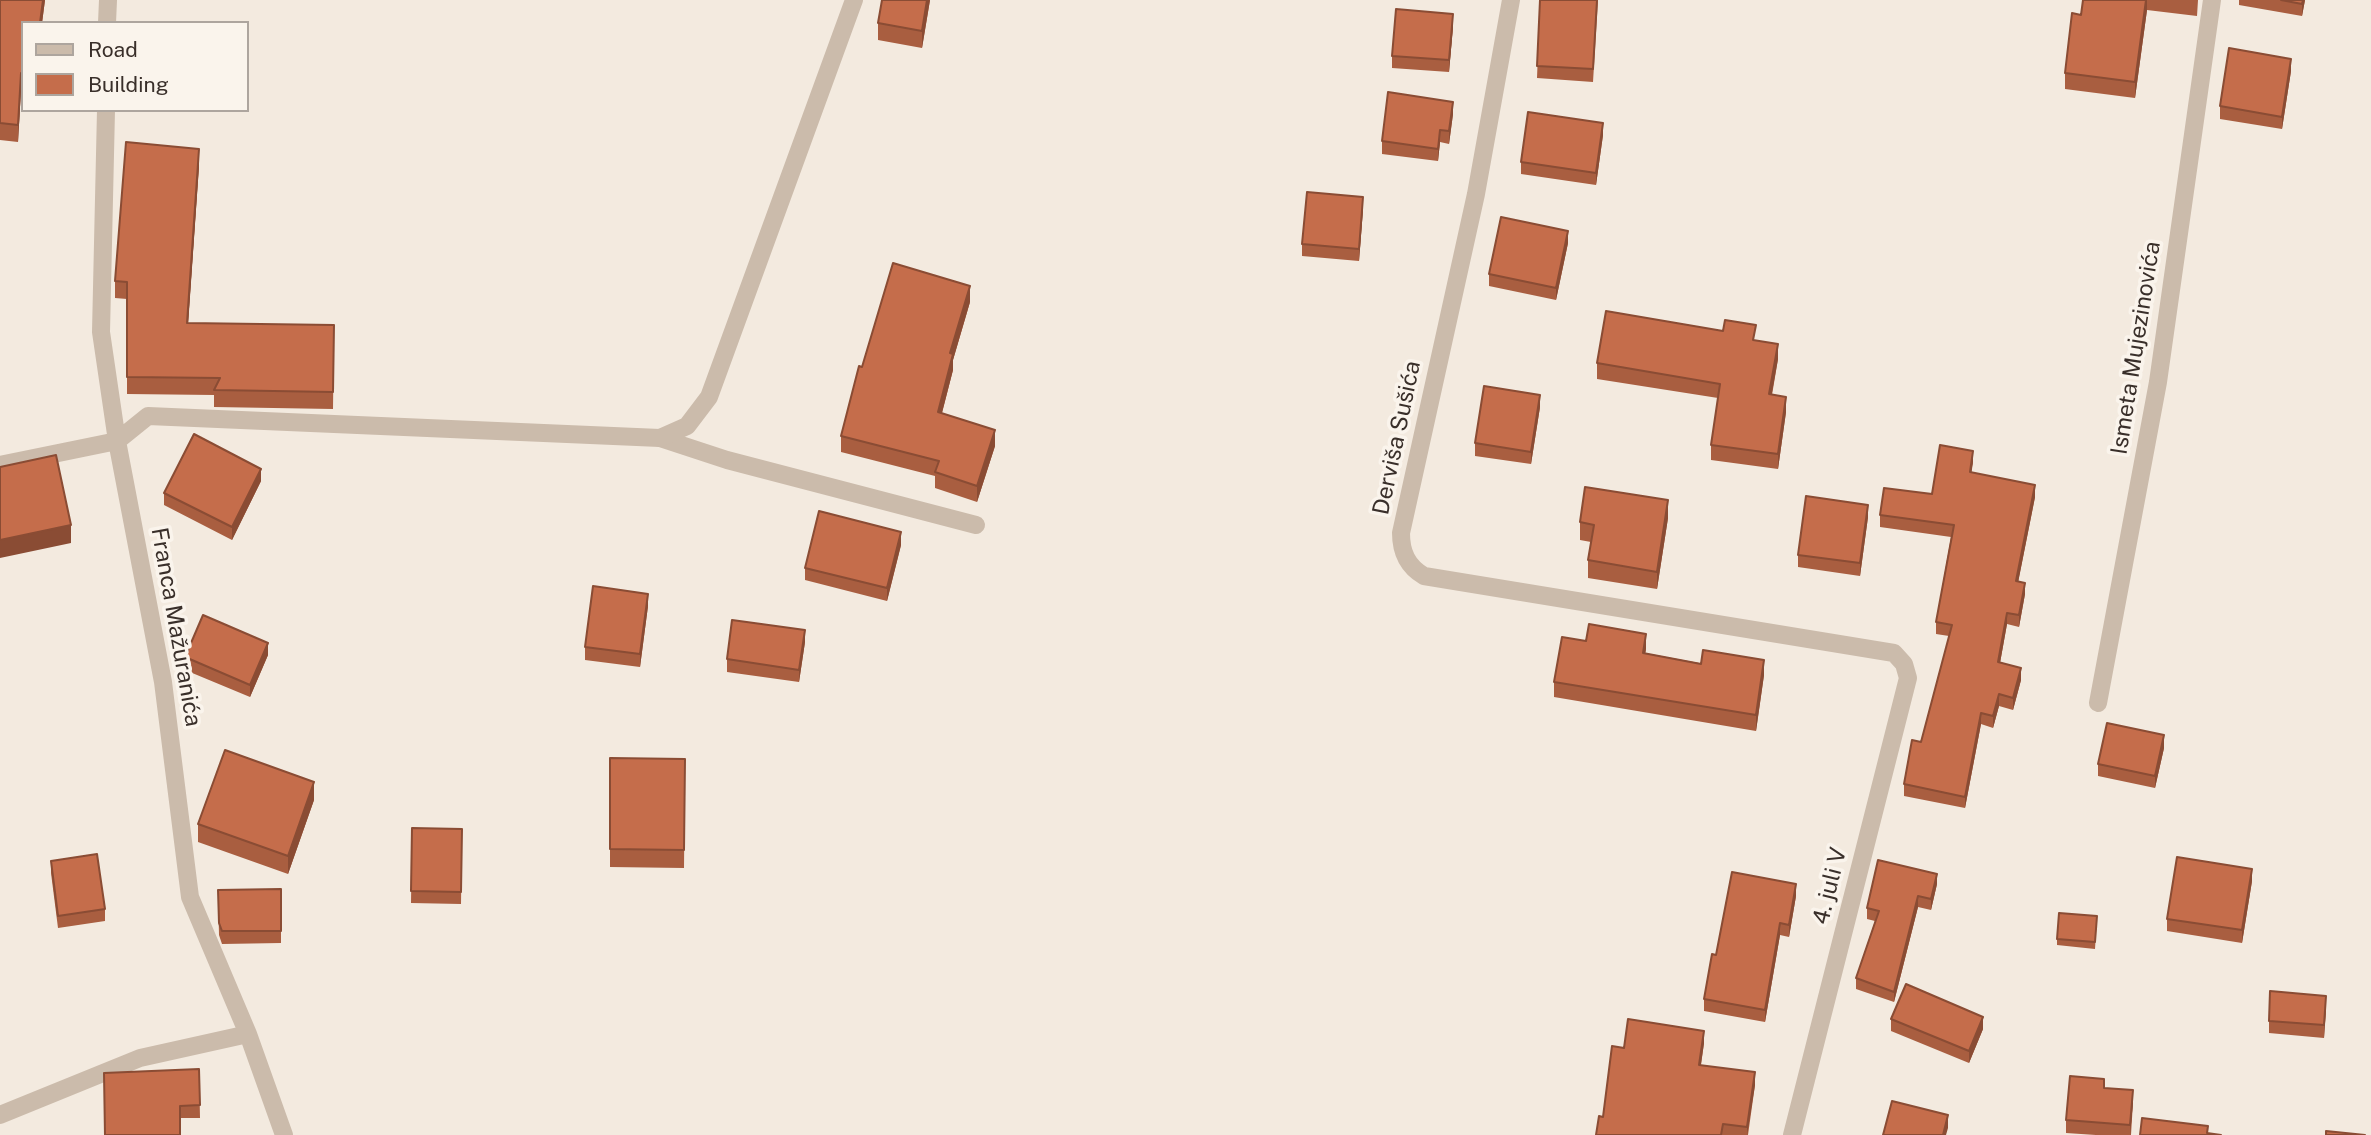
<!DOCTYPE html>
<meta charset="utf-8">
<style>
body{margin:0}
#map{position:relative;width:2371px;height:1135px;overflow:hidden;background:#f3eadf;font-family:"Public Sans",sans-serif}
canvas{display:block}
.legend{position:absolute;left:21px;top:21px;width:228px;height:91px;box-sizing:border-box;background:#faf4ec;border:2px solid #ada59e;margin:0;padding:9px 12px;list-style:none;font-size:21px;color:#392f2a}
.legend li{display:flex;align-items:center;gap:14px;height:35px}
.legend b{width:35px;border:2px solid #ada59e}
</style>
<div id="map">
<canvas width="2371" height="1135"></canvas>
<ul class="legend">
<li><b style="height:9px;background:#cbbbab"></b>Road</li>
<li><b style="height:19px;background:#c56d4b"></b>Building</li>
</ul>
</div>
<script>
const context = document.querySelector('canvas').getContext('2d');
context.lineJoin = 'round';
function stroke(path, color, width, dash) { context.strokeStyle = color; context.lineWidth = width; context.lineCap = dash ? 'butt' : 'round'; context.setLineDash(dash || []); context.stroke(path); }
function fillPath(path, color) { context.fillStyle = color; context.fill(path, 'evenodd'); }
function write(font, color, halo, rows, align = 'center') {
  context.font = font + ' "Public Sans",sans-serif'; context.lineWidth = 7; context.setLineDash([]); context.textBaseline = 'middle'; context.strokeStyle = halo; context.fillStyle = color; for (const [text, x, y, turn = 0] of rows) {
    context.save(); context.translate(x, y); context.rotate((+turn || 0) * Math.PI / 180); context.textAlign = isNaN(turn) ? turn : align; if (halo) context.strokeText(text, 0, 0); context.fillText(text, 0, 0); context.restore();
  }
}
stroke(new Path2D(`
 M660,438l67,22 249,65`), '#cbbbab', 18);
stroke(new Path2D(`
 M1511,0l-35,194 -75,339c0,19 6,33 23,43l470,77 10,11 4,14 -116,457
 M107,23l1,-23
 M106,110l-5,222 16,109 46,241 27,215 58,137 36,101
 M0,465l117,-24 31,-25 512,22 27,-12 22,-29 145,-397
 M2098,703l60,-321 54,-382
 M0,1115l140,-57 108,-24`), '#cbbbab', 18);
fillPath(new Path2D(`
 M0,0h45l-3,23h-19v67l-2,-1 -3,53 -18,-2z
 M930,0l-8,48 -44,-8v-17z
 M1540,0h58l-5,82 -56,-4z
 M2083,0h115l-1,16 -50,-6 -12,88 -70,-9v-16l16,-58z
 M2239,0h66l-3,16 -63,-11z
 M1453,27l-4,45 -57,-4v-12z
 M2291,71l-9,58 -62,-10v-13z
 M1453,114l-4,30 -9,-2 -2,19 -56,-7v-13z
 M1603,135l-7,50 -75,-11v-12z
 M199,166l-11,157 146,2 -1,84 -119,-2v-12l-87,-1v-95l-12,-1v-17z
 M1363,209l-4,52 -57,-5v-12z
 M1568,243l-12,57 -67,-14v-12z
 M970,302l-17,58v10l-11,43 53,33 -18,56 -42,-14v-12l-94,-24v-16l21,-69z
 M1778,359l-6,36 14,17 -8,57 -67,-9v-15l7,-47 -121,-19v-16z
 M1540,407l-9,57 -56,-8v-13z
 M1973,462l-2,10 64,25 -17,85 7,12 -6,33 -12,-3 -7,39 21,17 -8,30 -14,-4 -6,22 -12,-4 -16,84 -61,-12v-12l17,-42 28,-106 -13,-2v-12l15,-85 -71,-10v-12l52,-21z
 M261,481l-29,59 -68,-35v-12z
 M1868,517l-8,59 -62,-9v-12z
 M1668,518l-11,71 -69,-11v-18l3,-18 -11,-2v-18z
 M901,545l-14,56 -82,-21v-12z
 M648,606l-8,61 -55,-7v-13z
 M805,642l-6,40 -72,-10v-13z
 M1646,649l-1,4 119,22 -8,56 -202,-34v-15z
 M268,655l-18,42 -65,-27v-13z
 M2164,748l-9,40 -57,-12v-12z
 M610,758l75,1 -1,109 -74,-1z
 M314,800l-26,74 -90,-32v-18z
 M412,828l50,1 -1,75 -50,-1z
 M51,861l54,48v12l-47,7 -7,-55z
 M2252,881l-10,62 -75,-12v-12z
 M1937,884l-6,26 -13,-3 -24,95 -38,-13v-11l19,-57 -8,-2v-11z
 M281,889v54l-59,1 -3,-9 -1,-45z
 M1796,896l-7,41 -9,-2 -15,87 -61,-11v-12l12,-44z
 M2097,916l-2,33 -38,-4v-6z
 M2326,1008l-2,30 -55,-5v-12z
 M1891,1019l92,10 -14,34 -78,-32z
 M1704,1043l-3,22 54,20 -7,50h-152l7,-18 21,-69z
 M199,1069l1,49h-20l-75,17z
 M2104,1088l29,14 -2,33h-35l-30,-2v-13z`), '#a95e40');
fillPath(new Path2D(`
 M43,0h2l-3,23h-2z
 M927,0h3l-8,48v-17z
 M2146,0h1v10l-12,88v-16z
 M2303,0h2l-3,16v-12z
 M1453,14v13l-4,45v-12z
 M2291,59v12l-9,58v-12z
 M21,73v16l-3,53v-17z
 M1453,102v12l-4,30v-13z
 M1603,123v12l-7,50v-12z
 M1440,130v12l-2,19v-12z
 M199,149v17l-12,174v-17z
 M1363,197v12l-4,52v-12z
 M1568,231v12l-12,57v-12z
 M970,286v16l-17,58v10l-15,58v-16l12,-59z
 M1778,344v15l-9,50v-15z
 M1540,395v12l-9,57v-12z
 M1786,397v15l-8,57v-15z
 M995,430v16l-18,56v-16z
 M1973,451v11l-3,21v-11z
 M261,469v12l-29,59v-13z
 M2035,485v12l-19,96v-12z
 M1668,500v18l-11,71v-17z
 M1868,505v12l-8,59v-13z
 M71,525v18l-71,15v-18z
 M901,532v13l-14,56v-13z
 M2025,583v11l-6,33v-12z
 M648,594v12l-8,61v-13z
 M2007,613v11l-9,50v-12z
 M805,630v12l-6,40v-12z
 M1646,634v15l-3,20v-16z
 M268,643v12l-18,42v-12z
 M1764,660v15l-8,56v-16z
 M2021,668v12l-8,30v-12z
 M1999,694v12l-6,22v-12z
 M1981,713v11l-16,84v-11z
 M2164,735v13l-9,40v-12z
 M314,782v18l-26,74v-18z
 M2252,869v12l-10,62v-13z
 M1937,874v10l-6,26v-11z
 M1796,884v12l-7,41v-12z
 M1918,896v11l-24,95v-10z
 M1780,923v12l-15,87v-12z
 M2326,996v12l-2,30v-13z
 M1983,1017v12l-14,34v-12z
 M1704,1031v12l-5,34v-12z
 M1755,1072v13l-8,50v-8z
 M2133,1090v12l-3,33v-10z
 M1948,1115v13l-2,7h-3z`), '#8a4c34');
const building = new Path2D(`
 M0,0h43l-3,23h-17v50h-2l-3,52 -18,-2z
 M882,0h45l-5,31 -44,-8z
 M1540,0h57l-4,69 -56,-3z
 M2083,0h63l-11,82 -70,-9 7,-60 9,2z
 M2281,0h22l-1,4z
 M1396,9l57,5 -4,46 -57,-4z
 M2229,48l62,11 -9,58 -62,-11z
 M1388,92l65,10 -4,29 -9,-1 -2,19 -56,-8z
 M1528,112l75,11 -7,50 -75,-11z
 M126,142l73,7 -12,174 147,2 -1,67 -119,-2 6,-12 -93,-1v-95l-12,-1z
 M1307,192l56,5 -4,52 -57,-5z
 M1501,217l67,14 -12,57 -67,-14z
 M893,263l77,23 -20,67 3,1 -15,58 57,18 -18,56 -42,-14 4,-11 -98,-25 18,-70 3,1z
 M1606,311l117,20 2,-11 31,5 -3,15 25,4 -9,50 17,3 -8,57 -67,-9 9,-61 -123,-21z
 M1484,386l56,9 -9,57 -56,-9z
 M194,434l67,35 -29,58 -68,-34z
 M1940,445l33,6 -3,21 65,13 -19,96 9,2 -6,32 -12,-2 -9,49 23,6 -8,30 -14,-4 -6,22 -12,-3 -16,84 -61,-13 8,-44 9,2 31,-117 -16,-3 18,-97 -74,-10 4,-27 48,6z
 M56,455l15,70 -71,15v-73z
 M1585,487l83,13 -11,72 -69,-12 6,-35 -14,-3z
 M1806,496l62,9 -8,58 -62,-8z
 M819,511l82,21 -14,56 -82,-20z
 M593,586l55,8 -8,60 -55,-7z
 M203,615l65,28 -18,42 -65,-28z
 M732,620l73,10 -6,40 -72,-11z
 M1589,624l57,10 -3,19 58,11 2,-14 61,10 -8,55 -202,-33 8,-45 24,4z
 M2107,723l57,12 -9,41 -57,-12z
 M225,750l89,32 -26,74 -90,-32z
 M610,758l75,1 -1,91 -74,-1z
 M412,828l50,1 -1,63 -50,-1z
 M97,854l8,55 -47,7 -7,-55z
 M2177,857l75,12 -10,61 -75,-11z
 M1878,860l59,14 -6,25 -13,-3 -24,96 -38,-14 23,-67 -12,-3z
 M1732,872l64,12 -7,41 -9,-2 -15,87 -61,-11 8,-45 4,1z
 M281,889v42h-59l-3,-8 -1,-33z
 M2059,913l38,3 -2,26 -38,-3z
 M1906,984l77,33 -14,34 -78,-32z
 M2270,991l56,5 -2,29 -55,-4z
 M1628,1019l76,12 -5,34 56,7 -8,55 -24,-3 -2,11h-125l3,-19 4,1 9,-71 12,2z
 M199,1069l1,36 -20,1v29h-75l-1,-62z
 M2070,1076l34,3v9l29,2 -3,35 -64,-5z
 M1892,1101l56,14 -5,20h-60z
 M2142,1118l66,8 -1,7 14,2h-81z
 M2326,1131l39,4h-39z`);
fillPath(building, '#c56d4b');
stroke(building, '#8a4c34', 2);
write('23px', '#392f2a', '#faf4ec', [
 ["Ismeta Mujezinovića",2136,348,-81],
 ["Derviša Sušića",1397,438,-78],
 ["Franca Mažuranića",176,627,80],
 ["4. juli V",1830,886,-76]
]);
</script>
